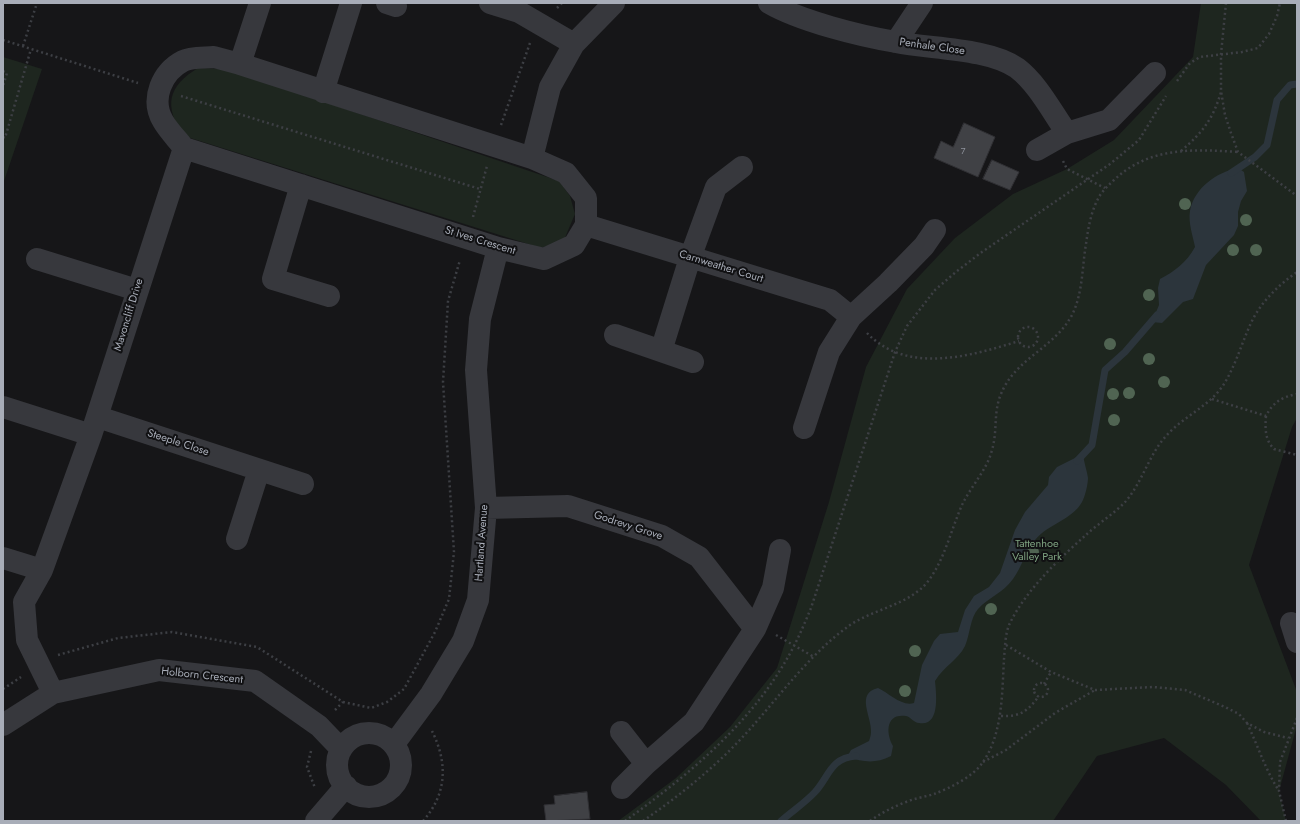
<!DOCTYPE html>
<style>
body{margin:0}
#map{position:relative;width:1300px;height:824px;overflow:hidden;background:#161618;font-family:Jost,sans-serif}
canvas{display:block}
.frame{position:absolute;inset:0;border:4px solid #a8adb8;pointer-events:none}
</style>
<div id="map">
<canvas width="1300" height="824"></canvas>
<div class="frame"></div>
</div>
<script>
const context = document.querySelector('canvas').getContext('2d');
context.lineJoin = 'round';
function fillPath(path, color) { context.fillStyle = color; context.fill(path, 'evenodd'); }
function stroke(path, color, width, dash) { context.strokeStyle = color; context.lineWidth = width; context.lineCap = dash ? 'butt' : 'round'; context.setLineDash(dash || []); context.stroke(path); }
function write(font, color, halo, rows, align = 'center') {
  context.font = font + ' Jost,sans-serif'; context.lineWidth = 4; context.setLineDash([]); context.textBaseline = 'middle'; context.strokeStyle = halo; context.fillStyle = color; for (const [text, x, y, turn = 0] of rows) {
    context.save(); context.translate(x, y); context.rotate((+turn || 0) * Math.PI / 180); context.textAlign = isNaN(turn) ? turn : align; if (halo) context.strokeText(text, 0, 0); context.fillText(text, 0, 0); context.restore();
  }
}
fillPath(new Path2D(`
 M1201,3h96v415l-5,9 -43,138 48,127v33l-18,66 7,30h-25l-35,-36 -62,-47 -67,18 -44,65h-435l58,-43 54,-51 47,-59 52,-166 37,-135 41,-78 48,-51 58,-44 54,-25 47,-29 79,-83z
 M3,57l39,12 -39,115z
 M198,68l29,1 332,112 11,15 5,18 -11,26 -23,8 -357,-112c-21,-30 -16,-50 14,-68z`), '#1e261f');
fillPath(new Path2D(`
 M1238,168l6,4 3,19 -6,10 -3,11v14l-4,9 -28,30 -13,34 -10,3 -21,21 -10,-1 7,-17 -1,-17 2,-9c15,-8 26,-16 35,-32 -2,-11 -7,-24 -5,-36 4,-23 27,-39 48,-43z
 M1083,454c1,9 4,17 5,24 0,6 -3,19 -6,24 -10,18 -34,22 -47,38 -10,12 -13,27 -22,39 -10,14 -24,18 -35,30 -8,9 -8,26 -13,37 -7,14 -21,20 -30,35 1,11 6,46 -16,42 -5,0 -8,-6 -13,-7 -21,-3 -20,18 -13,30l-2,10c-16,8 -27,6 -44,1l4,-7 18,-9c1,-3 2,-6 2,-9 1,-15 -16,-39 7,-44 11,5 24,19 36,15l8,-38 12,-24 6,-7 18,-2 7,-22 9,-14 15,-9 11,-14 15,-43 10,-18 23,-27 1,-8 8,-10z`), '#2c353c');
stroke(new Path2D(`
 M1231,173l24,-16 12,-12 10,-45 13,-15 7,-1
 M1077,461l15,-16 13,-75 20,-18 32,-37
 M781,821c11,-10 24,-18 34,-29 14,-15 15,-34 41,-36`), '#2c353c', 7);
const building = new Path2D(`
 M964,123l31,14 -17,40 -44,-19 7,-17 12,6z
 M992,160l27,12 -9,18 -27,-11z
 M587,792l3,27 -44,2 -2,-16 11,-1 -1,-8z`);
fillPath(building, '#404145');
stroke(building, '#303034', 1);
stroke(new Path2D(`
 M1226,3l-5,51v37l4,24 6,18 7,19 59,44
 M557,8l5,-5
 M3,40l135,43
 M23,46l14,-43
 M3,71l4,2 -4,13
 M1177,81l13,-18 10,-6 42,-5 16,-4 11,-14 8,-18 3,-13
 M181,96l299,93
 M501,125l29,-82
 M3,137l2,1 26,-89
 M1181,151c22,-19 32,-32 40,-59
 M1063,161l4,8 38,19
 M473,217l14,-51
 M1018 337a10 10 0 1 1 20 0a10 10 0 1 1-20 0Z
 M867,333c40,42 104,23 152,8
 M1212,399l54,17c7,-14 16,-19 31,-22
 M1266,416c-1,13 -1,24 8,33l23,6
 M776,635l38,22
 M1006,645l45,27 44,18 58,-3 32,3 40,17 14,7 8,9 17,9 24,6
 M58,655l60,-17 54,-6 85,15 86,55 28,6 16,-6 17,-13 31,-57 14,-33 5,-47 -11,-170 5,-81 12,-41
 M1034 690a7 7 0 1 1 14 0a7 7 0 1 1-14 0Z
 M1044,684l7,-12
 M3,689l18,-12
 M335,710l8,-8
 M1001,716c19,1 27,-5 38,-20
 M1247,723c11,23 18,46 32,68
 M311,751l-4,16 8,21
 M983,762l23,-12 49,-37 40,-23
 M423,821c24,-27 25,-58 9,-90
 M625,821c66,-48 132,-102 170,-177 6,-12 11,-24 16,-36l84,-256 12,-26 28,-36 22,-19 25,-19 128,-88 29,-24 27,-44
 M643,821c33,-23 65,-48 93,-77 37,-38 67,-84 110,-116 24,-19 64,-22 83,-48 16,-22 22,-50 33,-75 9,-19 25,-35 30,-55 7,-25 -1,-41 14,-66 17,-28 50,-39 66,-69 11,-22 10,-48 14,-71 2,-15 5,-33 13,-47 4,-7 10,-12 16,-18 35,-32 77,-30 123,-27
 M870,821c11,-8 23,-14 36,-19 9,-4 19,-5 28,-8 16,-6 39,-17 49,-32 20,-29 19,-70 21,-103 1,-11 1,-26 6,-36 16,-33 50,-65 77,-89 12,-11 28,-21 39,-33 17,-20 23,-47 41,-66 17,-19 43,-29 57,-51 13,-21 19,-46 30,-67 11,-19 26,-33 43,-45
 M1286,821l-7,-30 1,-29 17,-44`), '#3d3f44', 2.5, [2, 3]);
stroke(new Path2D(`
 M387,3l9,3
 M490,3l29,9 55,32
 M769,3c31,18 91,33 127,39 35,7 92,6 121,26 21,16 35,44 50,65
 M896,42l26,-39
 M214,57l26,7 292,94 34,15 20,25v27l-12,20 -30,14 -46,-11 -314,-100c-7,-9 -16,-18 -21,-27 -13,-22 -1,-49 20,-60 8,-4 22,-3 31,-4z
 M240,64l20,-61
 M323,92l28,-89
 M1037,150l30,-17 42,-13 46,-47
 M532,158l18,-71 24,-43 40,-41
 M301,185l-28,94 56,17
 M586,225l244,75 21,17
 M37,259l100,31
 M615,335l78,27
 M661,351l29,-93 26,-71 26,-20
 M3,407l88,28
 M98,417l205,67
 M804,428l25,-76 22,-35 37,-34 36,-37 11,-16
 M486,508l82,-2 94,30 37,21 56,72 -61,93 -48,42 -25,-32
 M237,539l22,-69
 M3,558l39,12
 M1291,623l6,19
 M755,629l18,-41 7,-38
 M53,693l-26,-53 -3,-38 18,-32 49,-135 93,-287
 M3,725l50,-32 106,-23 96,11 64,45 22,23
 M337 765a32 32 0 1 1 64 0a32 32 0 1 1-64 0Z
 M394,744l37,-50 32,-53 15,-41 8,-92 -10,-138 4,-51 18,-71
 M622,788l24,-24
 M316,821l30,-35`), '#37383d', 22);
context.fillStyle = '#506452';
for (const [x, y] of [
 [1185,204],
 [1246,220],
 [1233,250],
 [1256,250],
 [1149,295],
 [1110,344],
 [1149,359],
 [1164,382],
 [1129,393],
 [1113,394],
 [1114,420],
 [1033,552],
 [991,609],
 [915,651],
 [905,691]
]) { context.beginPath(); context.arc(x, y, 6, 0, 2 * Math.PI); context.fill(); }
write('9px', '#8e929b', null, [
 ["7",963,152]
]);
write('11px', '#a8adb8', '#111113', [
 ["Penhale Close",932,47,8],
 ["St Ives Crescent",480,241,17],
 ["Carnweather Court",721,267,17],
 ["Mavoncliff Drive",129,315,-73],
 ["Steeple Close",178,443,18],
 ["Godrevy Grove",628,526,18],
 ["Hartland Avenue",482,543,-86],
 ["Holborn Crescent",202,676,6]
]);
write('11px', '#7fa381', '#111113', [
 ["Tattenhoe",1037,544],
 ["Valley Park",1037,557]
]);
</script>
